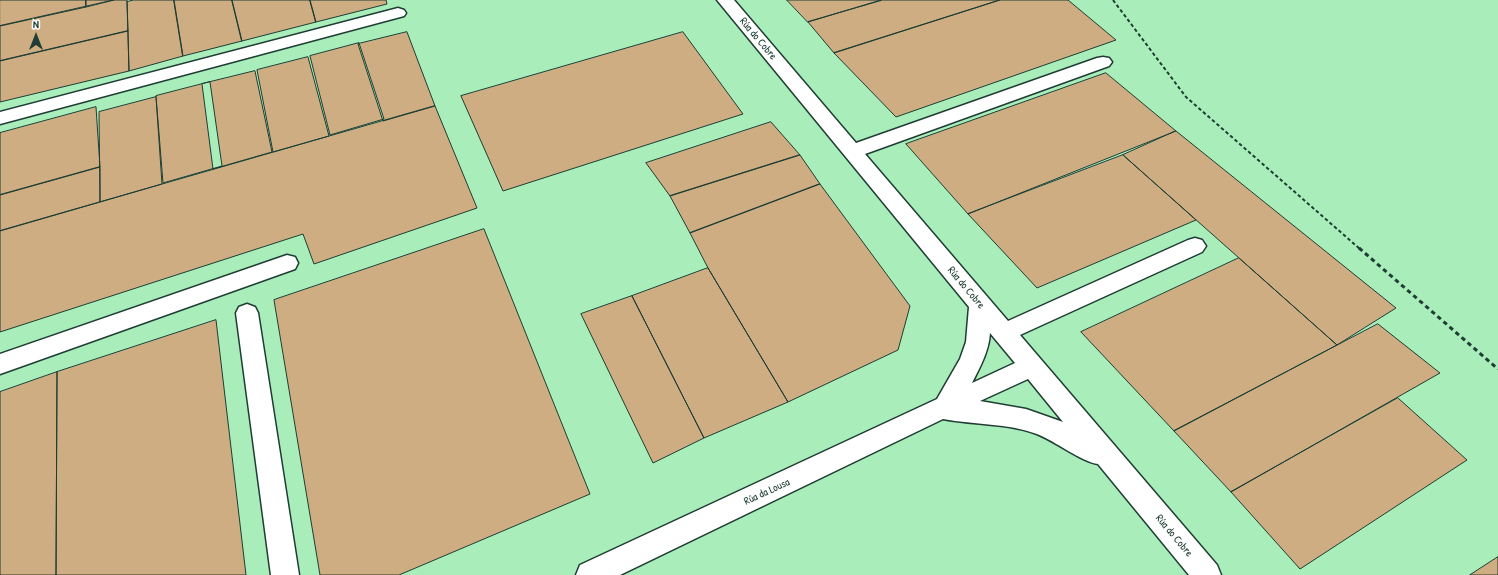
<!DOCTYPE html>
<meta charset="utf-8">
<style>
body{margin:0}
#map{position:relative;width:1498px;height:575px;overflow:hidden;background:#fff;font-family:"Patrick Hand",sans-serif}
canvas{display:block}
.north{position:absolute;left:16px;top:16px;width:40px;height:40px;-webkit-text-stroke:3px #fff;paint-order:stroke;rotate:0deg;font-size:11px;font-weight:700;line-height:16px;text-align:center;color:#1f3d34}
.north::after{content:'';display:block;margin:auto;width:14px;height:18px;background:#1f3d34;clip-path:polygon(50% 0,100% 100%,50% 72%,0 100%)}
</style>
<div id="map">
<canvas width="1498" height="575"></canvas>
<div class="north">N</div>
</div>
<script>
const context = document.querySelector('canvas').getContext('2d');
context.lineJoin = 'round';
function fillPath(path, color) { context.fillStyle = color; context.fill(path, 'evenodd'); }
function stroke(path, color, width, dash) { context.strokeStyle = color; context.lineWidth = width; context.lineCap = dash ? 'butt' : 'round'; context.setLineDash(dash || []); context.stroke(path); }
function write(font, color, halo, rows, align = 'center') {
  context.font = font + ' "Patrick Hand",sans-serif'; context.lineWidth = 3; context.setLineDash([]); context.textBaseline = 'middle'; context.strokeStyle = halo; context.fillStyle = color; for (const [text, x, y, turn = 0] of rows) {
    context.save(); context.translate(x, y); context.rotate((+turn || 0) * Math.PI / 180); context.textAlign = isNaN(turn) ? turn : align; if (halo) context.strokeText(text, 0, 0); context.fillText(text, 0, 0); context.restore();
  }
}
fillPath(new Path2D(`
 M0,0h1498v575h-1498z`), '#a9eeba');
const building = new Path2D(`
 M0,0h86v7l-86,19z
 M86,0h28l-28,7z
 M114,0h13l1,31 -128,30v-35z
 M134,0h40l9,56 -54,15 -2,-69z
 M174,0h58l10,41 -59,15z
 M232,0h78l6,22 -74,19z
 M310,0h76l1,4 -71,18z
 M787,0h94l-73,22z
 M883,0h117l-166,53 -26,-31z
 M1000,0h68l48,40 -220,77 -62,-64z
 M128,31l1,40 -129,31v-41z
 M407,32l28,74 -52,15 -25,-77z
 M683,32l60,82 -240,77 -42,-95z
 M359,43l25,76 -54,16 -20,-79z
 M308,57l21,79 -56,16 -16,-82z
 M255,71l17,81 -59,17 -11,-85z
 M1106,73l70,58 -208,83 -62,-70z
 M210,82l12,84 -59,17 -7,-87z
 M156,97l6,87 -62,18 -1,-90z
 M435,106l42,102 -163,56 -11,-30 -303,98v-101z
 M96,107l4,60 -100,28v-62z
 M771,122l29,33 -130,41 -24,-33z
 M1176,131l220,177 -59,37 -214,-190z
 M800,155l20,29 -130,49 -20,-37z
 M1123,155l73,65 -159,68 -69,-74z
 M100,167v35l-100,29v-36z
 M820,184l90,122 -12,44 -110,52 -80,-134 -18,-35z
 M484,229l106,265 -191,81h-79l-46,-275z
 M1239,258l98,87 -163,86 -93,-99z
 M708,268l80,134 -84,36 -72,-142z
 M632,296l72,142 -51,25 -72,-149z
 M216,320l30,255h-190l1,-203z
 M1378,324l62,49 -209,119 -57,-61z
 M57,372l-1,203h-56v-183z
 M1398,398l69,62 -167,109 -69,-77z
 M1498,557v18h-28z`);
fillPath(building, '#cdad81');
stroke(building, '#1f3d34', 1);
const minor = new Path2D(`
 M717,0h17l122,143 241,-85 6,-1 6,1 3,4 -3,4 -244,88 143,167 180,-81 7,-2 7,2 4,6 -4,6 -182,83 197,230 4,10h-32l-91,-111c-16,-2 -43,-23 -61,-30 -30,-11 -62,-9 -94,-15l-323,156h-44l4,-10 357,-166 23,-40 6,-17 3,-35zM990,333l25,30 -43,20c8,-16 17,-32 18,-50zM1028,379l35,43 -37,-13 -46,-8z
 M398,8l6,2 2,3 -2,3 -404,108v-12z
 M287,255l8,2 3,6 -3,6 -295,105v-20z
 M247,304l8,3 3,6 41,262h-28l-35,-262 3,-6z`);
stroke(minor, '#1f3d34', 3);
stroke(new Path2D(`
 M1113,0l73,97 174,152`), '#1f3d34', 2, [3.5, 2.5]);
stroke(new Path2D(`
 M1359,248l139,121`), '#1f3d34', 3, [4.5, 3.5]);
fillPath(minor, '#fff');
write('11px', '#1f3d34', '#fff', [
 ["Rúa do Cobre",758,39,50],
 ["Rúa do Cobre",966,288,50],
 ["Rúa da Lousa",767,492,-25],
 ["Rúa do Cobre",1174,536,50]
]);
</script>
